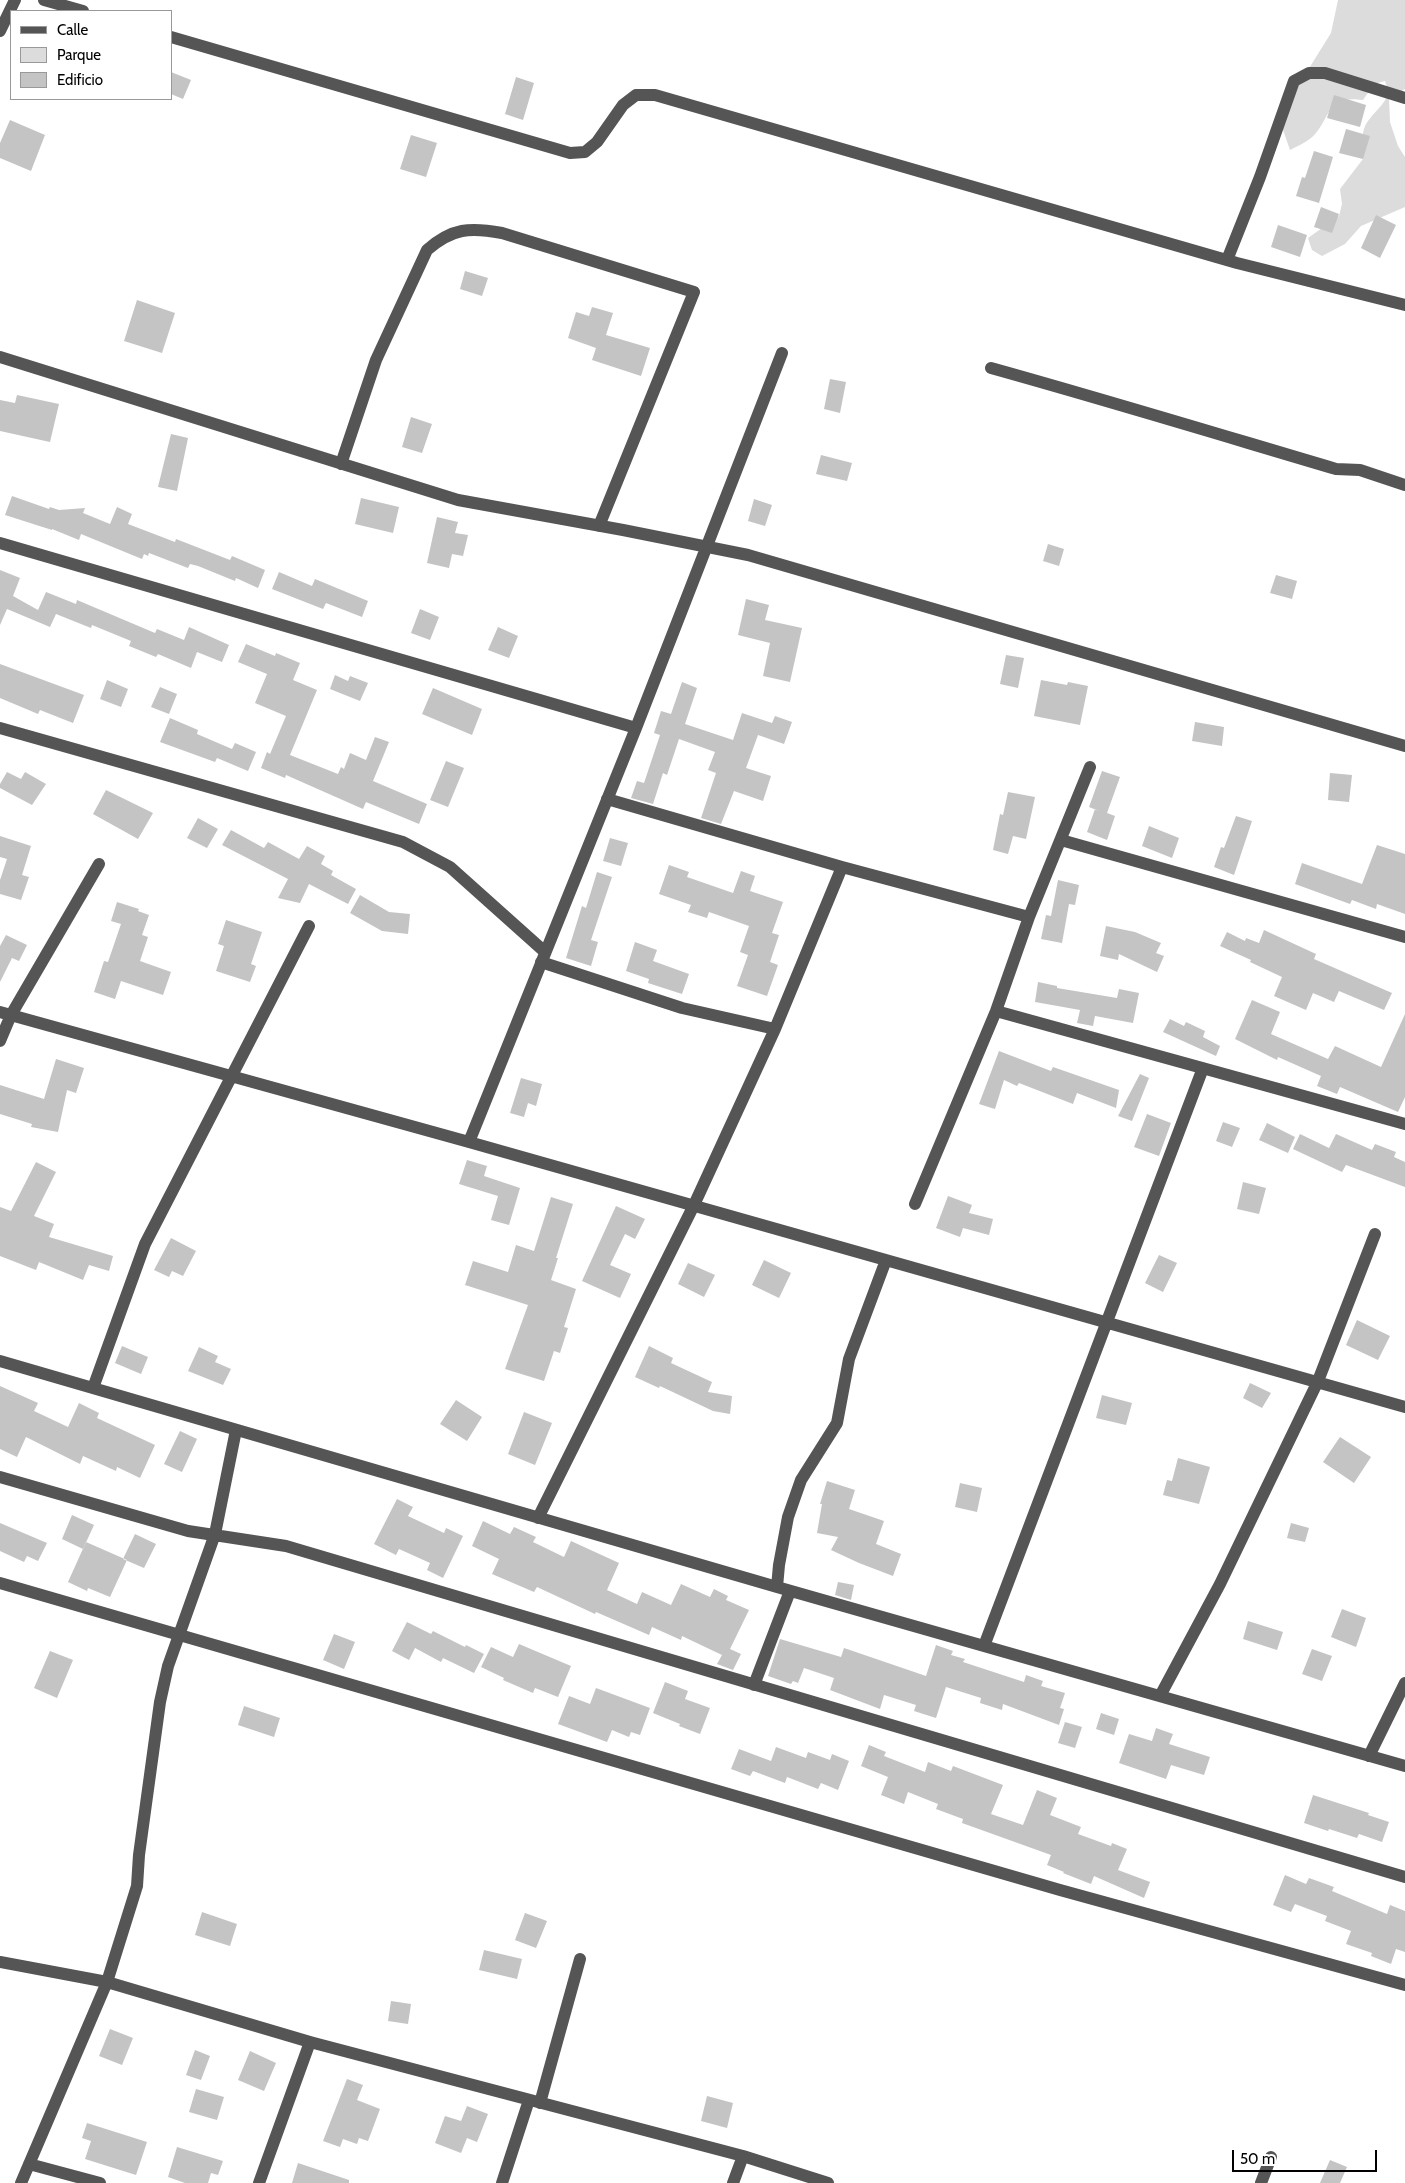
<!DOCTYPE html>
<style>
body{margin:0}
#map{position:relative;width:1405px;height:2183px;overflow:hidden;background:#fff;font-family:Cabin,sans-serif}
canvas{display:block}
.legend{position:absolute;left:10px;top:10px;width:162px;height:90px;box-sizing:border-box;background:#fff;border:1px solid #999;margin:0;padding:6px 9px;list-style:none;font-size:15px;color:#000}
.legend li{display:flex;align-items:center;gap:10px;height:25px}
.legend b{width:25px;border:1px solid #999}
.scale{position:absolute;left:1232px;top:2150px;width:145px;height:22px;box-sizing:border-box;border:2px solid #000;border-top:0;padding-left:6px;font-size:15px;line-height:18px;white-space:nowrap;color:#000;-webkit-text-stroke:4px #fff;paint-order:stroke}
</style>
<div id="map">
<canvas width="1405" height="2183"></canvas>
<ul class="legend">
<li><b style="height:6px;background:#555"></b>Calle</li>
<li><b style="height:14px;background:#dcdcdc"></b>Parque</li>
<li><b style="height:14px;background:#c4c4c4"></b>Edificio</li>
</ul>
<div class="scale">50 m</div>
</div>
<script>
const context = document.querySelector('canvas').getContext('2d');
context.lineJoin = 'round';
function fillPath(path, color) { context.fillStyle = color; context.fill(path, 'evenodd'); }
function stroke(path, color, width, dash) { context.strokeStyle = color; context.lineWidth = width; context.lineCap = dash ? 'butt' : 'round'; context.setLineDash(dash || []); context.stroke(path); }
fillPath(new Path2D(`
 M1338,0h67v89l-16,9 1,24 8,24 7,11v50l-44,19 -16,18 -23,12 -10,-6 -4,-12 31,-22 3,-12 -2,-15 23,-30c0,-12 -3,-28 5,-38 8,-11 15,-15 21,-28l-4,-12 -11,3 -11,16c-39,-6 -32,21 -52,38 -6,5 -14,8 -21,12l-8,-23 6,-25 43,-69z`), '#dcdcdc');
fillPath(new Path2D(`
 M171,72l20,8 -8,19 -12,-5z
 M516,77l18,6 -11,37 -18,-6z
 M1334,95l32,10 -6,22 -33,-9z
 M10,120l35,15 -14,36 -31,-13v-15z
 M1346,129l24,7 -7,23 -24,-6z
 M411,135l26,8 -11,34 -26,-8z
 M1314,151l19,6 -14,46 -23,-7 6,-19 3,1z
 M1321,207l18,7 -7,19 -18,-6z
 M1376,215l20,10 -16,33 -19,-10z
 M1278,225l29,10 -7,22 -29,-10z
 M465,271l23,7 -6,18 -22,-7z
 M137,300l38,13 -13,40 -38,-12z
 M592,307l21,6 -7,22 44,13 -9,28 -49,-16 4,-12 -28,-10 8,-26 13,4z
 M830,379l16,3 -6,31 -16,-4z
 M17,395l42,9 -9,38 -50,-11v-31l15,3z
 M411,417l21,7 -10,29 -20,-6z
 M171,434l17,4 -11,53 -19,-4z
 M821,455l31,8 -5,18 -31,-7z
 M12,496l37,13 1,-2 9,3 26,-2 -2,5 27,11 7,-17 15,7 -4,10 47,18 1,-3 54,21 2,-4 33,14 -7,18 -22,-10 -1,3 -37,-15 -8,-2 -2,4 -39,-15 -1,3 -4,-2 -2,5 -61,-25 -2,6 -27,-11v1l-47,-15z
 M361,498l38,9 -6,26 -38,-9z
 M754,499l18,6 -7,21 -17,-5z
 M437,517l21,5 -3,11 13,2 -5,21 -11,-2 -3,14 -22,-5z
 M1048,544l16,5 -5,17 -16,-5z
 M0,570l20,8 -7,18 25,14 8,-18 30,12 1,-4 78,33 2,-4 27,11 5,-13 40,18 -7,17 -25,-10 -6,16 -33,-14 -2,3 -27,-11 2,-5 -39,-16 -1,3 -35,-14 -6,13 -43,-18 -7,16z
 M279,572l33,14 3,-7 53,22 -6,16 -36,-14 -3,6 -51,-20z
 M1276,575l21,6 -5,18 -22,-6z
 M746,599l23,6 -4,15 37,8 -12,54 -27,-6 7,-33 -32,-8z
 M420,609l19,8 -9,23 -19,-7z
 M498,627l20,9 -9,22 -21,-8z
 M246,644l29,12 1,-3 24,10 -7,17 24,10 -27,65 48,19 3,-7 3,2 6,-16 16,7 9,-23 14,5 -16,39 54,23 -8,20 -53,-22 -3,7 -77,-34 -1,3 -24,-10 6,-16 3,2 16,-38 -31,-13 12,-29 -29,-12z
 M1006,655l18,3 -6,30 -18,-4z
 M0,664l84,31 -11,28 -33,-13 -2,4 -38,-16z
 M335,675l13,6 2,-5 18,7 -8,18 -30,-12z
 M107,680l21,9 -7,18 -21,-8z
 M1041,680l26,5 1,-3 20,4 -8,39 -46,-9z
 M682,682l15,6 -12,36 48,16 9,-27 30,10 3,-7 17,6 -8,22 -26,-9 -12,33 25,8 -8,25 -29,-10 -13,33 -20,-6 15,-45 -8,-3 7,-18 -36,-13 -12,36 -4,-2 -10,31 -22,-6 6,-17 7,2 16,-48 -6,-2 7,-22 10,3z
 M160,687l17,7 -8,20 -18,-7z
 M433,688l49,21 -10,26 -50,-21z
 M170,718l28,12 -1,4 35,15 3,-6 21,9 -8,19 -31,-13 -2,4 -55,-20z
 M1195,722l29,5 -2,19 -30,-5z
 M446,761l18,7 -16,39 -18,-7z
 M1102,771l18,6 -13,36 8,3 -8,24 -20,-8 8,-23 4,2 -10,-4z
 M7,772l14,7 4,-7 21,12 -14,21 -32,-17v-4z
 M1330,773l22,2 -3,27 -21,-2z
 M106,790l47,23 -15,26 -45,-25z
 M1008,792l27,5 -9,42 -13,-3 -5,18 -15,-4 7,-36 3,1z
 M1236,816l16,5 -18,54 -20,-8 7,-20 3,1z
 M198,818l20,11 -11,19 -20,-10z
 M1149,826l30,12 -7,20 -30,-12z
 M231,830l33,18 4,-6 31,17 8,-13 18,10 -4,8 12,7 -2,4 25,14 -8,15 -39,-20 -9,19 -22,-5 10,-19 -66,-34z
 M0,836l31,10 -9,29 7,2 -8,23 -21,-6v-14l7,-21 -7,-2z
 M610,838l18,5 -7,23 -18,-5z
 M1377,845l28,9v60l-28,-10 -1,5 -24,-9 -2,4 -55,-20 7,-21 60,21z
 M669,865l20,7 -2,5 46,16 8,-22 14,5 -5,15 33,11 -11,31 7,2 -9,27 8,3 -11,31 -30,-10 11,-31 -8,-3 9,-26 -40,-14 -2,6 -19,-6 3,-7 -32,-11z
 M597,872l15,5 -21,63 7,2 -7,24 -25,-8 16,-52 4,2z
 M1058,880l21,5 -4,20 -6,-1 -7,39 -21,-4 5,-24 5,1z
 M360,895l29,17 21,2 -2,20 -26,-3 -32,-18z
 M117,902l22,7 -1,2 11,4 -7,20 6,2 -8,24 31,11 -8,23 -42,-14 -6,18 -21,-7 10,-31 4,1 13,-38 -10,-3z
 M226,920l36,12 -11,32 5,2 -6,16 -34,-11 8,-25 -6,-2z
 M1106,926l29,6 26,11 -5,10 8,3 -7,16 -38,-18 -1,6 -18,-4z
 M1264,930l52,24 -2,5 78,34 -8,17 -45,-19 -5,11 -21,-9 -7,17 -32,-14 8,-19 -32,-15 1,-2 -31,-14 7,-14 18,9 1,-3 13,5z
 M6,935l21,10 -8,16 -7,-3 -12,24v-36z
 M635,942l22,8 -4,11 36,13 -7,20 -34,-11 1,-4 -23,-8z
 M1038,982l19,4v2l60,10 2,-9 20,4 -6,30 -38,-7 -2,10 -16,-3 3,-13 -45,-8z
 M1252,1000l28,12 -9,22 57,25 7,-13 46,21 24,-53v83l-7,15 -58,-25 -3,7 -20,-8 4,-10 -43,-19 -1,3 -42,-21z
 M1170,1019l14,7 2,-4 19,9 -2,6 17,9 -4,10 -53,-24z
 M999,1051l52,20 2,-4 66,23 -3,18 -39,-15 -4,11 -54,-21 -2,3 -13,-6 -9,29 -16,-5z
 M56,1059l28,9 -8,25 -9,-3 -9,42 -27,-5 1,-3 -32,-10v-29l44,14z
 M1140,1074l9,4 -17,43 -14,-5z
 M521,1078l21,6 -6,22 -8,-3 -4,14 -14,-4z
 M1147,1114l24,9 -12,33 -25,-9z
 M1223,1122l17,6 -8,19 -16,-6z
 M1267,1123l28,14 -7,16 -29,-13z
 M1300,1134l29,14 7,-14 36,16 3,-6 21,8 -2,5 11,5v25l-59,-22 -4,7 -49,-23z
 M467,1160l20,6 -3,10 36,12 -11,37 -18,-5 7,-24 -39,-12z
 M36,1162l20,10 -22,44 20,8 -5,13 64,19 -4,15 -20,-6 -6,15 -44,-18 -3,8 -36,-14v-49l11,4z
 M1243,1182l23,6 -7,26 -22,-5z
 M948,1196l24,9 -3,8 24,6 -4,16 -26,-7 -3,9 -24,-9z
 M551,1197l22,7 -17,54h2l-7,22 25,9 -12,38 4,1 -8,25 -6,-2 -10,30 -39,-12 23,-64 -63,-20 8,-24 35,11 8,-27 18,6z
 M616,1206l29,13 -10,20 -10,-5 -15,31 21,9 -11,24 -38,-17z
 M171,1238l25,13 -13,25 -11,-5 -3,6 -15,-7z
 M1159,1255l18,8 -14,29 -18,-9z
 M764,1260l27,13 -12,25 -27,-13z
 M688,1263l27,12 -11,22 -26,-13z
 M1357,1320l33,16 -12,24 -32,-15z
 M122,1346l26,11 -7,17 -26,-11z
 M649,1346l24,12 -2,5 41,19 -4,10 24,4 -2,18 -17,-3 -53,-25 -1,2 -24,-11z
 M199,1347l19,9 -3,6 16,7 -8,16 -35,-14z
 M1250,1383l21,10 -9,15 -19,-10z
 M0,1386l38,17 -4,8 34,16 11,-24 20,10 -2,5 58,27 -15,33 -23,-11 -1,4 -33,-15 -3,8 -54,-27 -9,20 -17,-8z
 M1102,1395l30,8 -6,22 -30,-7z
 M456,1400l26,17 -15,24 -27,-17z
 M524,1412l28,11 -17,42 -27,-11z
 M180,1431l17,8 -15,33 -18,-8z
 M1340,1437l31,20 -17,26 -31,-21z
 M1178,1458l32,9 -11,37 -36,-9 4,-15 5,1z
 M827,1481l28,9 -6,19 35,12 -8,23 25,10 -8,22 -34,-13 -28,-13 7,-13 -21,-4 5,-29h-2z
 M960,1483l22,5 -5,24 -22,-5z
 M397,1499l16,8 -5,9 36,17 2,-5 17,8 -20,42 -16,-8 3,-7 -31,-14 -3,6 -22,-11z
 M72,1515l22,10 -11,24 -21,-10z
 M483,1521l27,13 4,-7 22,10 -3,5 31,15 7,-16 48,22 -12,27 30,14 5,-12 29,13 10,-21 29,13 4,-8 14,7 -2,4 23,10 -19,39 11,5 -8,16 -16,-6 5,-9 -40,-19 -1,4 -29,-13 -3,8 -53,-23 -1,2 -58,-27 -3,5 -42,-18 7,-15 -27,-13z
 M0,1523l47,20 -9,18 -11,-5 -3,6 -24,-11z
 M1291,1523l18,5 -4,14 -18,-4z
 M135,1534l21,10 -12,24 -21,-9z
 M86,1542l41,18 -17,37 -22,-9 -1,3 -19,-9z
 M838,1582l16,3 -3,15 -16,-5z
 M1342,1609l24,9 -10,29 -25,-10z
 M1248,1621l35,11 -6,18 -34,-11z
 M407,1622l24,12 2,-3 32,16 1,-2 18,9 -10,19 -31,-15 -2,4 -26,-14 -6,12 -17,-9z
 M334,1634l21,8 -11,27 -21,-9z
 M780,1639l61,18 3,-9 82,28 10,-31 17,6 -2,4 14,4 -2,3 61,20 2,-7 17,6 -2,5 24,7 -5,15 4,1 -5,16 -56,-21 -1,6 -22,-7 1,-5 -35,-11 -10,31 -22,-7 2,-6 -32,-10 -4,14 -50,-19 4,-12 -30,-10 -6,15 -5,-2 -2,3 -23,-8z
 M519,1644l52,22 -13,31 -23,-9 -2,5 -30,-13 1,-2 -23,-11 10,-20 22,10z
 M1312,1649l20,7 -10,25 -20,-7z
 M50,1651l23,9 -16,38 -23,-10z
 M665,1682l23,9 -3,8 25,9 -10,26 -21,-8 1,-2 -27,-11z
 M596,1688l54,20 -10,27 -9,-3 -2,5 -17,-7 -5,12 -49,-18 11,-28 21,8z
 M244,1706l36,12 -6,19 -36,-12z
 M1101,1713l18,6 -5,16 -18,-6z
 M1065,1722l17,5 -7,21 -17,-5z
 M1156,1728l17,6 -4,10 41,13 -6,18 -33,-10 -5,14 -47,-16 10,-29 23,7z
 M869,1745l17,7 -2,4 41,16 3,-10 23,9 2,-5 50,19 -12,29 32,11 14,-35 20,8 -7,17 31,12 -3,7 33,12 1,-3 15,6 -9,21 32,12 -6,16 -50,-22 -3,8 -28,-11 1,-1 -17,-7 4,-10 -89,-32 1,-4 -27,-10 2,-5 -30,-12 -4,12 -23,-9 7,-18 -27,-11z
 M776,1747l30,11 2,-6 22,8 2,-6 17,7 -11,29 -17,-7 -3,6 -31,-12 -2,6 -32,-12 -3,5 -19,-7 8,-20 32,12z
 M1313,1795l56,18 -1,2 21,7 -7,20 -23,-8 -2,4 -28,-9 -1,2 -24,-8z
 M1285,1875l21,9 3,-6 25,9 -2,4 55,23 3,-9 15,6v41l-9,-3 -5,15 -20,-8 1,-3 -26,-9 5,-13 -26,-10 2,-5 -32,-12 -4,8 -18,-7z
 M202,1912l35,12 -7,22 -35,-11z
 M525,1913l22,8 -11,27 -21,-8z
 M484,1950l38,9 -5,20 -38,-9z
 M391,2001l20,3 -3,20 -20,-3z
 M110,2029l23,9 -11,27 -23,-9z
 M195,2050l15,6 -9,24 -15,-5z
 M250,2051l26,12 -12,28 -26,-11z
 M347,2079l16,6 -6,15 23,9 -12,32 -9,-3 -2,6 -14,-5 -3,8 -17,-6z
 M196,2089l28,8 -7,23 -28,-8z
 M707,2096l26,7 -6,25 -26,-7z
 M467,2106l21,8 -11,28 -10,-4 -6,15 -26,-10 10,-27 16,5z
 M87,2123l60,19 -11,33 -51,-16 6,-18 -9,-3z
 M177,2147l46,14 -5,14 -7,-2 -3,10h-23l-17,-6z
 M1330,2160l17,7 -7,16h-20z
 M298,2163l51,17v3h-57z`), '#c4c4c4');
stroke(new Path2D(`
 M44,0l39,11
 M0,31l15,-31
 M171,37l399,116 15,-1 12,-10 26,-37 13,-10h19l582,168 168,42
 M1227,260l33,-83 34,-96 15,-8h16l80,25
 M0,357l458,143 165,30 125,25 657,191
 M991,368c115,32 230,67 345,101l24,1 45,15
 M341,464l35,-104 51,-110c25,-22 43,-23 75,-17l192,59 -95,234
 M0,543l636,185
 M0,728l403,114 47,25 95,85
 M607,799l235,68 187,50
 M1061,840l344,97
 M541,962l141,46 93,21
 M996,1011l409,113
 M0,1012l469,130 936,265
 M0,1041l11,-26 88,-151
 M469,1142l167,-414 146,-375
 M915,1204l81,-193 33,-94 61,-150
 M0,1361l777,226 628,179
 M93,1388l52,-144 164,-318
 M0,1477l188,54 98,15 1119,331
 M538,1518l156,-313 81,-176 67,-162
 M0,1583l1060,307 345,95
 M777,1587l2,-22 9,-48 13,-37 36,-57 12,-64 37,-99
 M984,1646l219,-578
 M754,1685l36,-94
 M1160,1696l60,-112 98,-203 57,-147
 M1369,1756l36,-73
 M0,1962l107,20 203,60 433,114 85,27
 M540,2103l40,-144
 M29,2164l71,19
 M21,2183l86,-201 30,-96 2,-31 21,-153 8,-36 47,-132 21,-104
 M259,2183l51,-141
 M502,2183l27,-83
 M733,2183l10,-27
 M1261,2183l10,-26`), '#555', 12);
</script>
